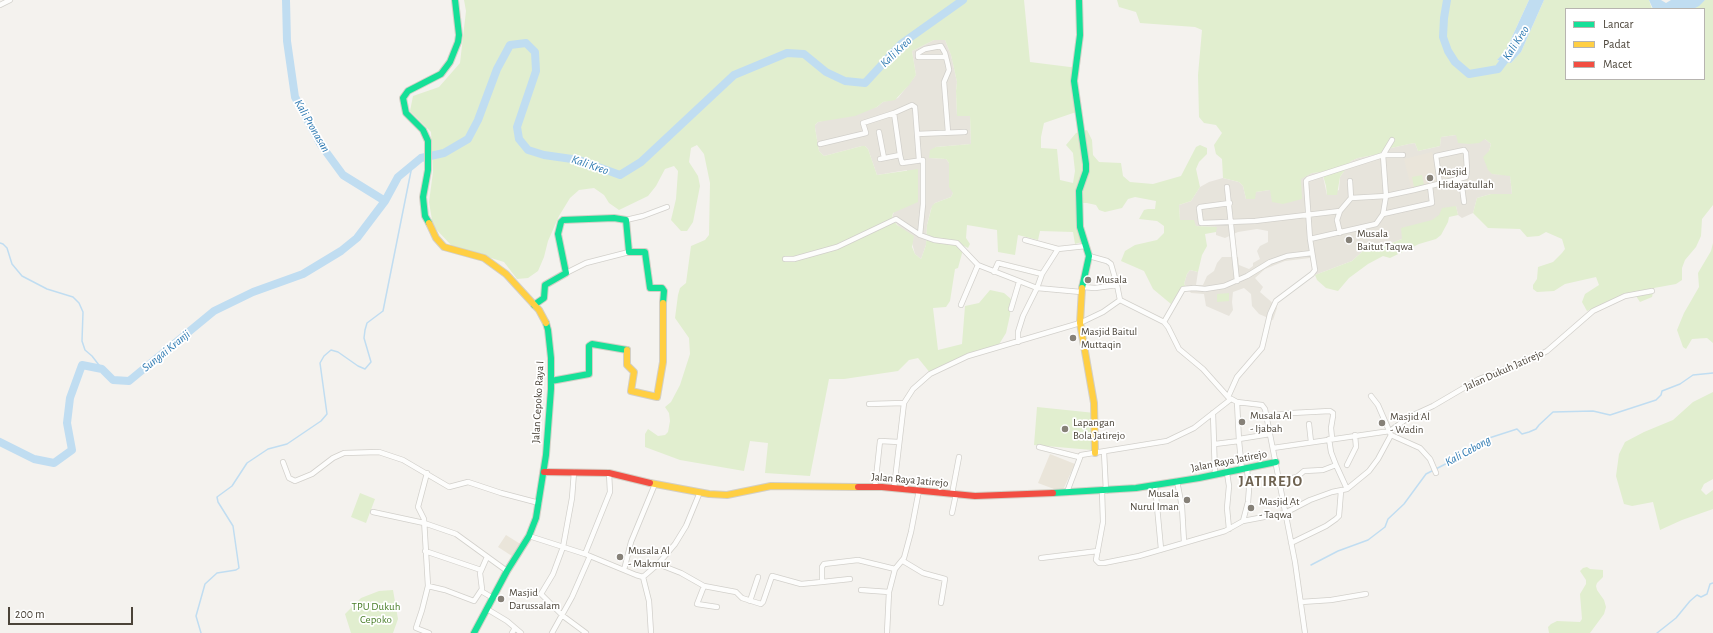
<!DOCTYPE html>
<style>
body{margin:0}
#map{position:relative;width:1713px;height:633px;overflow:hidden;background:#f4f2ee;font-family:"Alegreya Sans",sans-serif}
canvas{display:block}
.legend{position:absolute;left:1565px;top:8px;width:140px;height:72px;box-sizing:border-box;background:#fff;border:1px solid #b7b4b0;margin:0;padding:5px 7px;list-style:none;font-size:12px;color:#4b4439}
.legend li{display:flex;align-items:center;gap:8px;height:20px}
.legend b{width:20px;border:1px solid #b7b4b0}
.scale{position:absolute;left:8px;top:607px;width:125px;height:18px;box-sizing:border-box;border:2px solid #4b4439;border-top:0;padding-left:5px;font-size:12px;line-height:14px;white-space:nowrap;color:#4b4439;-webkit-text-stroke:3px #fff;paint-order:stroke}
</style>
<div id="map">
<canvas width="1713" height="633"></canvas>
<ul class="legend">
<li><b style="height:5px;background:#16e098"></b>Lancar</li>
<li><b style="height:5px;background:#ffcf43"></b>Padat</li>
<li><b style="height:5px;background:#f24e42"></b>Macet</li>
</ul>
<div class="scale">200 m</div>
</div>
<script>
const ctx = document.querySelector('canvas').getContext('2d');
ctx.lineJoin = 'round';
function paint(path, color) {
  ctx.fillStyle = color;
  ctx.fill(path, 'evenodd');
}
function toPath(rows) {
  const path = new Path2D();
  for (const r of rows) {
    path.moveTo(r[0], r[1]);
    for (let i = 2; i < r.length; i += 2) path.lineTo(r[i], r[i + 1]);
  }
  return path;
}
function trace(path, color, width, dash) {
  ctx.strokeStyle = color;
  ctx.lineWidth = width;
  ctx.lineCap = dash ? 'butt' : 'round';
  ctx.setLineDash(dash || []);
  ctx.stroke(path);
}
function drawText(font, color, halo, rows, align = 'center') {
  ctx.font = font + ' "Alegreya Sans",sans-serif';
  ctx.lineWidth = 3.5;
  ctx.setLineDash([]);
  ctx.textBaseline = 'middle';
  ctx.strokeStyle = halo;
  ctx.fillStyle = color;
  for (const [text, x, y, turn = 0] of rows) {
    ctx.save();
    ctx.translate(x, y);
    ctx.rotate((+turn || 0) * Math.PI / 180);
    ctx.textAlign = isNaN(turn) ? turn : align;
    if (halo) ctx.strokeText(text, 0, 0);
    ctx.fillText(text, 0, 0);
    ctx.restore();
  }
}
const residential = toPath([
 [934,40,945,40,951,55,957,82,956,91,957,115,970,116,971,144,936,147,930,158,946,159,949,163,949,175,953,193,951,197,935,203,931,209,927,225,926,245,921,259,915,254,912,243,892,218,907,170,877,175,868,149,865,146,862,146,824,156,819,151,815,128,815,125,818,122,877,107,883,102,898,98,916,75,912,51],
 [1456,135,1485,139,1491,144,1489,151,1492,174,1510,175,1512,194,1491,194,1477,198,1473,213,1462,218,1458,215,1456,206,1402,239,1379,248,1372,248,1363,251,1352,261,1315,275,1310,258,1285,261,1265,269,1255,278,1263,287,1260,292,1275,305,1277,308,1273,320,1259,314,1252,306,1251,294,1244,288,1233,292,1232,302,1233,310,1229,316,1206,306,1204,294,1191,293,1184,284,1187,274,1190,270,1198,272,1196,285,1203,285,1207,276,1214,271,1217,263,1222,257,1238,257,1239,265,1249,269,1253,266,1253,263,1260,259,1257,251,1260,246,1268,242,1268,231,1257,229,1238,232,1225,238,1216,235,1216,227,1196,226,1180,220,1179,205,1191,201,1200,187,1209,182,1223,178,1239,182,1243,186,1246,199,1256,192,1270,190,1312,173,1322,172,1327,195,1339,190,1340,177,1351,161,1358,158,1379,154,1391,148,1409,144,1415,143,1418,151,1440,146,1441,137]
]);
const education = toPath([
 [1432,152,1438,183,1412,191,1404,159],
 [1050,454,1075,464,1062,492,1038,483],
 [506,535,522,545,515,558,498,547]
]);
const green = toPath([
 [464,0,1024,0,1030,62,1078,68,1077,98,1079,111,1044,123,1041,137,1041,148,1057,149,1060,180,1073,183,1075,171,1073,153,1066,145,1076,133,1087,130,1092,140,1093,155,1099,162,1121,163,1123,176,1130,182,1153,184,1181,176,1196,147,1200,145,1207,148,1207,154,1199,162,1196,169,1200,187,1191,201,1179,205,1180,220,1194,220,1196,226,1217,227,1216,232,1205,234,1207,246,1202,255,1198,272,1190,270,1187,274,1184,284,1187,287,1183,287,1177,294,1171,304,1153,289,1144,271,1121,261,1125,251,1135,245,1157,240,1164,233,1164,226,1157,221,1139,219,1144,210,1148,209,1155,209,1156,201,1135,197,1128,199,1122,208,1105,212,1099,210,1096,205,1087,203,1076,203,1082,242,1075,244,1073,232,1040,231,1038,240,1018,235,1015,255,998,252,997,230,967,225,966,238,970,244,968,248,964,246,958,268,955,269,950,301,946,307,933,308,938,350,962,344,965,306,979,303,990,290,1004,293,1011,299,1010,315,1006,333,998,346,965,355,931,374,918,358,909,360,898,371,844,379,829,379,810,476,765,473,768,443,750,441,744,471,680,460,645,447,645,434,648,429,658,436,665,435,668,432,670,421,669,413,665,407,671,402,680,385,690,354,689,338,675,318,678,295,680,288,686,283,691,246,705,240,709,235,710,183,704,154,697,145,691,148,689,162,698,176,700,186,693,222,687,231,681,231,671,220,676,199,678,171,674,166,665,169,656,186,648,196,619,210,609,203,604,195,594,188,579,190,570,198,559,216,548,241,544,257,538,271,528,278,517,279,504,262,452,246,433,226,429,202,433,172,431,132,410,111,413,96,439,87,460,63,466,11],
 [934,40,945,40,951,55,957,82,956,91,957,116,970,116,971,144,936,147,930,150,929,158,946,159,949,163,949,187,953,193,951,197,935,203,932,206,927,225,926,245,921,259,915,254,912,247,914,236,897,225,892,218,893,213,918,202,918,169,877,175,868,149,865,146,862,146,824,156,819,151,815,128,815,125,818,122,855,116,877,107,883,102,895,100,909,85,916,75,912,51],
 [1117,0,1529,0,1506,50,1497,60,1511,63,1521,52,1544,0,1649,0,1652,9,1566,9,1566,79,1704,79,1704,9,1693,9,1705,0,1713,0,1713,205,1702,219,1701,236,1696,247,1685,260,1682,268,1682,280,1676,284,1654,288,1652,297,1640,302,1634,293,1628,293,1587,311,1582,302,1585,294,1599,285,1596,277,1565,284,1554,291,1537,292,1533,289,1533,285,1537,279,1538,267,1553,262,1562,253,1565,249,1562,239,1546,232,1539,236,1527,237,1520,229,1488,228,1473,213,1477,198,1491,194,1512,194,1510,176,1492,174,1488,170,1483,157,1489,151,1491,144,1485,139,1479,143,1469,144,1458,143,1456,135,1441,137,1440,146,1418,151,1415,143,1409,144,1391,148,1379,154,1358,158,1351,161,1340,177,1337,195,1327,195,1326,186,1322,172,1312,173,1301,179,1302,199,1283,204,1272,202,1270,190,1256,192,1255,199,1246,199,1243,186,1239,182,1223,178,1222,159,1216,154,1214,145,1222,133,1216,125,1204,123,1199,117,1198,75,1202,30,1195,27,1140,23,1136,12,1119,7],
 [1422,175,1424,185,1414,187,1412,177],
 [1456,206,1458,215,1449,217,1448,222,1441,235,1436,239,1419,244,1390,258,1383,256,1368,264,1349,278,1338,291,1326,288,1317,280,1315,275,1352,261,1363,251,1372,248,1379,248,1402,239,1401,228,1432,220,1439,215,1442,208],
 [1713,243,1713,343,1707,338,1692,339,1686,349,1683,347,1677,330,1684,313,1699,287,1698,273,1711,251],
 [1229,293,1229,301,1217,302,1217,294],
 [1713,392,1713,479,1704,484,1701,490,1706,495,1713,490,1713,509,1682,520,1660,530,1653,502,1632,506,1624,504,1616,476,1619,454,1625,442,1644,432,1673,420,1693,402],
 [1037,407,1095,413,1092,450,1034,445],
 [360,493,375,499,366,523,351,517],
 [1587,567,1590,569,1603,570,1603,577,1597,583,1596,586,1597,590,1604,600,1606,607,1604,614,1590,633,1549,633,1548,627,1551,624,1557,621,1580,622,1582,619,1580,594,1586,584,1586,580,1580,571,1583,568],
 [393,590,398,619,393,633,351,633,345,614,361,598,379,591]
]);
const water = toPath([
 [1529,0,1544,0,1521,52,1511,63,1497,60,1506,50],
 [1649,0,1661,0,1666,3,1671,0,1705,0,1699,6,1693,9,1653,9]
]);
const stream = toPath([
 [0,243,3,244,7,248,12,264,22,276,47,289,73,297,79,303,83,312,82,341,85,350,92,356,102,369],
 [1311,565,1338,551,1368,540,1385,527,1388,519,1404,504,1426,474,1465,454,1486,439,1517,429,1522,434,1529,432,1536,429,1539,425,1553,412,1593,411,1610,415,1656,400,1661,395,1662,391,1680,384,1693,375,1713,373],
 [201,633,196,616,205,584,217,573,236,570,239,568,233,526,218,502,217,497,232,486,247,463,268,449,287,444,321,421,327,414,320,363,324,356,331,350,338,352,358,366,365,369,371,362,364,338,365,330,367,323,383,311,412,166],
 [1657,633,1676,618,1690,601,1697,595,1701,597,1707,594,1710,584,1713,583]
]);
const river = toPath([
 [286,0,287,41,295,97,321,145,343,175,385,201],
 [1447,0,1444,18,1443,37,1448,51,1455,62,1469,74,1498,69,1510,53],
 [0,442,34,459,54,463,72,450,67,423,70,398,82,365,102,369,113,380,129,381,214,311,253,292,303,274,341,251,357,238,385,201,398,177,421,158,444,153,468,139,478,120,497,69,510,45,526,43,535,52,536,71,517,127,519,139,528,150,544,155,579,160,620,175,641,162,734,75,787,53,804,54,826,72,845,81,865,83,901,44,963,0]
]);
const street = toPath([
 [0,5,10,0],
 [946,57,918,57,918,53,925,49,941,46,945,53,948,65,949,70,944,82,948,132],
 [894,113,900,155],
 [879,132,884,158],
 [917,134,965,132],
 [820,144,866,133,863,123,894,113,912,105,915,107,919,160],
 [880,159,900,155,902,163,923,160,923,204,920,235],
 [1458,179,1462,187,1464,202],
 [1227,187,1237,281],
 [1351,198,1386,196,1383,155,1403,155],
 [1230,203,1200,207,1199,208,1201,223,1255,221,1340,211,1351,198,1350,181],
 [1383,214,1432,203,1430,186],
 [626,220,643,216,667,207],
 [1340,233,1337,220,1340,211],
 [1310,239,1376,224,1383,214,1386,196,1414,190,1466,177,1467,170,1466,153,1464,150,1436,156,1440,184],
 [1025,240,1058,249,1086,246],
 [1089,256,1107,261,1111,264,1117,285,1120,300],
 [785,259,794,259,837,247,896,219,920,235,934,240,957,243,978,265],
 [994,272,998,263,1042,274],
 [566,273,586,263,629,252],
 [1082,287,1095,288,1117,285],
 [1120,300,1164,322,1168,327,1179,349,1203,369,1228,397,1237,402,1262,405,1265,409,1295,562,1305,633],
 [961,305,978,265,1037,288,1081,292],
 [1011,309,1019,282],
 [1164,322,1183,289,1194,288,1205,289,1224,286,1247,276,1270,262,1287,256,1312,253],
 [1018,342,1018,332,1023,316,1037,288,1042,274,1058,249],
 [1371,396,1378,405,1391,435,1420,448,1430,459,1436,473],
 [1228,397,1237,377,1262,348,1270,314,1276,301,1312,274,1315,270,1310,239,1306,181,1308,179,1383,155,1392,140],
 [1237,402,1239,441,1242,470],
 [869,404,904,403],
 [1213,413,1215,475],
 [1267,416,1292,413,1330,411,1333,413,1333,416,1331,428,1332,438],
 [1309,424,1311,442],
 [1239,439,1270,434],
 [1329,439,1331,452,1336,465],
 [1215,444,1239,441],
 [1039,447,1079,457],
 [1273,448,1390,431,1409,417,1433,406,1479,379,1532,359,1547,351,1593,311,1625,296,1652,291],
 [1104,452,1106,491],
 [283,462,289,478,295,481,312,474,333,458,344,453,379,452,403,460,449,487,468,482,501,493,539,503],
 [1347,465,1356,447,1355,435],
 [574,472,572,498,563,547,553,574,541,594,563,616,586,633],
 [427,473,418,507,424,519,428,586,422,610,416,628,429,633],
 [1227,473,1229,486,1227,508,1229,529],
 [1177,481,1182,507,1184,542],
 [1279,481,1297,477,1304,471,1323,470,1336,465,1347,489],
 [1155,485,1161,549],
 [875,487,880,441,899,442],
 [894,488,904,403,913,389,930,374,968,356,1080,323,1103,312,1120,300],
 [1102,491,1103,522,1096,560,1099,563,1104,563,1139,556,1225,531,1243,521,1285,513,1310,500,1332,492,1347,489,1369,471,1378,459,1391,435],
 [1067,492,1081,455,1167,441,1194,428,1231,399],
 [952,494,959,457],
 [373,512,424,523,456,534,507,571],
 [952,513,956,494],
 [1243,521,1248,502,1249,489,1247,469],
 [529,536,585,554,636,575,643,577,658,564,675,544,686,526,700,492],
 [1291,543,1326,526,1336,519,1339,516,1341,491],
 [425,551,481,570],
 [585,554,610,492,609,473],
 [1041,558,1098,551],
 [903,561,923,573,945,579,941,603],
 [658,564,681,573,704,586,697,604,717,607],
 [624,570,631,542,655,484],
 [643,577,649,601,651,633],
 [850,579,822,582,822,567,824,564,858,560,895,569],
 [428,586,445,590,474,601,482,589,480,573,487,557],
 [704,586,736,592,742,598,761,604,763,602,772,576,801,584,822,582],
 [861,590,889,592],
 [481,591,493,598],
 [750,601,758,577],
 [1301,602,1331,600,1366,594],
 [487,609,507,621,521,633],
 [512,633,515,628],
 [552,633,572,597,590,556],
 [887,633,889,592,895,569,904,558,911,532,919,490]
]);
const fast = toPath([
 [1079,0,1080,35,1074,81,1086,164,1086,171,1079,191,1080,227,1089,256,1082,288],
 [429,223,425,216,423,197,428,170,428,141,423,130,406,113,403,98,408,91,441,74,450,62,458,42,459,35,455,0],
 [534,305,544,298,545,285,566,273,558,234,561,222,563,220,614,218,626,220,629,252,645,252,650,288,662,288,664,291,663,303],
 [551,381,589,374,589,346,592,344,627,350],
 [1053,493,1136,488,1199,478,1276,462],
 [474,633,507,571,529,536,536,518,546,455,551,389,551,358,548,330,546,323]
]);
const slow = toPath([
 [429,223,436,238,444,247,484,258,506,274,539,310,546,323],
 [1082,288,1080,323,1094,403,1095,453],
 [627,350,627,365,634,372,631,391,657,397,663,362,663,303],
 [650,483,709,494,727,495,771,486,858,487]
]);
const jam = toPath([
 [544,472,609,473,650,483],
 [858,487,882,487,975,496,1053,493]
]);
const markers = [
 [1430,178,4,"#868178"],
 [1349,240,4,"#868178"],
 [1088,280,4,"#868178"],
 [1073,338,4,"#868178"],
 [1242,422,4,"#868178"],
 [1382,423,4,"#868178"],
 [1065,429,4,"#868178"],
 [1187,500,4,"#868178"],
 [1251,508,4,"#868178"],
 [620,557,4,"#868178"],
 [501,599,4,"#868178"]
];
const poiNames = [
 ["Masjid",1438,172],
 ["Hidayatullah",1438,185],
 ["Musala",1357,234],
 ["Baitut Taqwa",1357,247],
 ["Musala",1096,280],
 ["Masjid Baitul",1081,332],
 ["Muttaqin",1081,345],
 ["Musala Al",1250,416],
 ["- Ijabah",1250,429],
 ["Masjid Al",1390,417],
 ["- Wadin",1390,430],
 ["Lapangan",1073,423],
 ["Bola Jatirejo",1073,436],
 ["Musala",1179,494,"right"],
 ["Nurul Iman",1179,507,"right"],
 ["Masjid At",1259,502],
 ["- Taqwa",1259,515],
 ["Musala Al",628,551],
 ["- Makmur",628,564],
 ["Masjid",509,593],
 ["Darussalam",509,606]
];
const streetNames = [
 ["Jalan Dukuh Jatirejo",1504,370,-24],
 ["Jalan Cepoko Raya I",538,402,-87],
 ["Jalan Raya Jatirejo",1229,461,-11],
 ["Jalan Raya Jatirejo",910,480,5]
];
const parkNames = [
 ["TPU Dukuh",376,607],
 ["Cepoko",376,620]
];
const waterNames = [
 ["Kali Kreo",1516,43,-57],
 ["Kali Kreo",896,52,-44],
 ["Kali Pronasan",312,126,60],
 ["Kali Kreo",590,165,19],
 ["Sungai Kranji",166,351,-39],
 ["Kali Cebong",1468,451,-29]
];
const districtNames = [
 ["JATIREJO",1271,481]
];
paint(residential, '#e7e4dc');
paint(education, '#eae5da');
paint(green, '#e1eecf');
paint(water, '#c0ddf1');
trace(stream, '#c0ddf1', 1.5);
trace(river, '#c0ddf1', 8);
trace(street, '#d2d0cb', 6);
trace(fast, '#d3cfc5', 8);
trace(slow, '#d3cfc5', 8);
trace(jam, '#d3cfc5', 8);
trace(street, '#fdfdfc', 4.5);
trace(fast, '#16e098', 6);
trace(slow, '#ffcf43', 6);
trace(jam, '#f24e42', 6);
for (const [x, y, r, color] of markers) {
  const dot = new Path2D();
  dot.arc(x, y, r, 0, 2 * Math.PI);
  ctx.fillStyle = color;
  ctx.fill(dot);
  trace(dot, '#fff', 1.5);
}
drawText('11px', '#4b4439', '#fff', poiNames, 'left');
drawText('11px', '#4b4439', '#fff', streetNames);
drawText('11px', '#4a7f2a', '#fff', parkNames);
drawText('italic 12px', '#2e7ab2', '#fff', waterNames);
ctx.letterSpacing = '1px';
drawText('bold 15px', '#6e6250', '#fff', districtNames);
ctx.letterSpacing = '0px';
</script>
